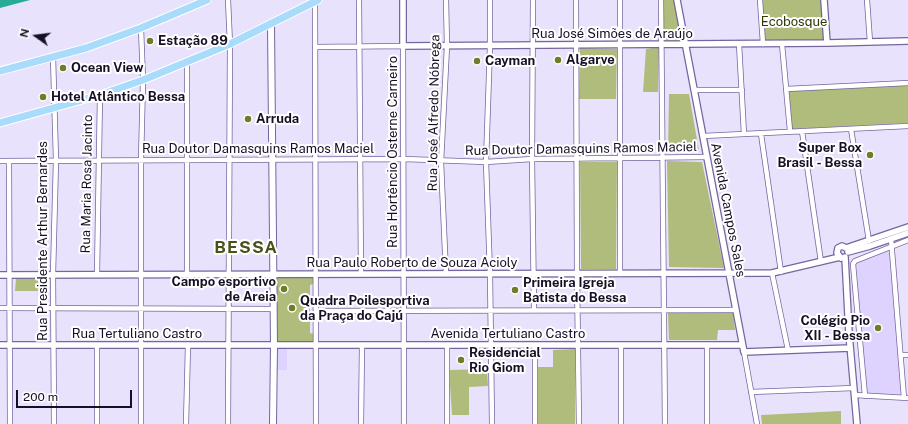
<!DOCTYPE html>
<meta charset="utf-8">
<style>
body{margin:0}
#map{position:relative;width:908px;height:424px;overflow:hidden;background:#e9e2fc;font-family:"Public Sans",sans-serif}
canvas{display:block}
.north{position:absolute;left:16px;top:16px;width:40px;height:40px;-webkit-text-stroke:3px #fff;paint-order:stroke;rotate:284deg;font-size:11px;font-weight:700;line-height:16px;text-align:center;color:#170f25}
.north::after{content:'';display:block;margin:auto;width:14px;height:18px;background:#170f25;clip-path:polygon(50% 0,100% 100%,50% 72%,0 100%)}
.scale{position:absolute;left:16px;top:390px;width:116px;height:18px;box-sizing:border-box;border:2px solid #170f25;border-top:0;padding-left:5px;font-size:12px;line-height:14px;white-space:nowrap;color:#170f25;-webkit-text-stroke:3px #fff;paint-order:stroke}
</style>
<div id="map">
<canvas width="908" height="424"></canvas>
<div class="north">N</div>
<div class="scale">200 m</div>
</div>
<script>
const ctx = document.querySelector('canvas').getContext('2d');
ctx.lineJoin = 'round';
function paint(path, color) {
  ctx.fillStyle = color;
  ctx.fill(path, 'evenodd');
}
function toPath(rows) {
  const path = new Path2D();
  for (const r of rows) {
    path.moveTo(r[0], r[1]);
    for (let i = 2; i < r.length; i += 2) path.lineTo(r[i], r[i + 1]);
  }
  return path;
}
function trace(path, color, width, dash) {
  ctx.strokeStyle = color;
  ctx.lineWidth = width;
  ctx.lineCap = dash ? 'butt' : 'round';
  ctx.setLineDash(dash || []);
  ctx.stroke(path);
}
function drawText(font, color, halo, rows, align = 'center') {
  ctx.font = font + ' "Public Sans",sans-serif';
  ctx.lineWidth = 4;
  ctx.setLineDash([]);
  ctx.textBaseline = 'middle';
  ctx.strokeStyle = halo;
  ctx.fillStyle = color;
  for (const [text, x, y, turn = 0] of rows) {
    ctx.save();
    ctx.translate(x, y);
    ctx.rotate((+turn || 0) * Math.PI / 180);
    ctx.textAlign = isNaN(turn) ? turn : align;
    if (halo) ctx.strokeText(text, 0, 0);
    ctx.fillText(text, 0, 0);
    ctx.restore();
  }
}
const built = toPath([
 [889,250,902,394,866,394,854,263],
 [277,349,287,349,287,370,277,370]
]);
const green = toPath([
 [663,0,675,0,682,41,664,42],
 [760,0,824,0,827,43,763,44],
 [659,47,658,92,643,92,646,49],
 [580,48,617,49,616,99,579,99],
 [908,84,908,123,792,129,789,91],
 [669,94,689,94,699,151,668,153],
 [667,161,702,162,724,268,669,267],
 [580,162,617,162,616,269,581,269],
 [275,276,314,276,314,284,310,285,310,333,314,334,314,342,276,343],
 [16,278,42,278,41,291,15,291],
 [668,313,733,313,735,330,718,330,717,340,669,340],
 [575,349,575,424,538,424,538,367,553,367,553,350],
 [487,369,488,386,469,387,469,415,452,415,449,370],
 [841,411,841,424,762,424,761,415]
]);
const water = toPath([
 [0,0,30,0,0,8]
]);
const minor = toPath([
 [228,0,230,44,228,424],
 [315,0,316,424],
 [359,0,361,274],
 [446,0,447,46,441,162,446,274],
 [490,0,490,46,486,162,490,274,492,424],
 [533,0,532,159,534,310],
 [576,0,577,274,579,424],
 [661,0,665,424],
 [760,0,763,44],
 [867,0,870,42],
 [141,28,143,80,141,161,141,424],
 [739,44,744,134],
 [782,44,790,131],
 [315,47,403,46,404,424],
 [53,57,56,160,53,274,54,424],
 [187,63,187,273],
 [786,89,908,83],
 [694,90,742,90],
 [851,129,869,241],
 [802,131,821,262],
 [761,134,781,272],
 [703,136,908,126],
 [0,161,404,159,486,162,532,159,707,157],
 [9,161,10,424],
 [891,239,904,398],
 [772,273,788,350],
 [97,274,100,95],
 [620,274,620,0],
 [0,308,273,309],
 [317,311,736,310],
 [535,345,535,424],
 [621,345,621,424],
 [97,346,97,424],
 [707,346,707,424],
 [744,352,757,424],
 [901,355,908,355],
 [751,392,854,388],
 [855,395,908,398],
 [865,396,853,264,855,261,908,240],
 [186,424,188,345],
 [361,424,362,346],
 [447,424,447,345]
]);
const tertiary = toPath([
 [403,0,403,46,827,43,908,41],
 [677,0,744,352,850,348],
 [824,0,827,43],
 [846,248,908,227],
 [848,252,870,246,908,233],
 [845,257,849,334,857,424],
 [841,258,837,253,838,248,842,246,846,248],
 [0,275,772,273,840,257],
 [0,345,742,345]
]);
const secondary = toPath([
 [271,24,274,346,273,424]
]);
const primary = toPath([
 [0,71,86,48,141,28,207,0],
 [0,123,100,95,143,80,230,44,318,0]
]);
const markers = [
 [150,41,4,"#6f7c29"],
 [558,60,4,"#6f7c29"],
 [477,61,4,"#6f7c29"],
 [63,68,4,"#6f7c29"],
 [43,97,4,"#6f7c29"],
 [248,119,4,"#6f7c29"],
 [870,155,4,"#6f7c29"],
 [284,289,4,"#6f7c29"],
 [515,290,4,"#6f7c29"],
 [292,308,4,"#6f7c29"],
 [878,328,4,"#6f7c29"],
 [461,360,4,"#6f7c29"]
];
const parkNames = [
 ["Ecobosque",794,22]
];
const streetNames = [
 ["Rua José Simões de Araújo",612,34],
 ["Rua José Alfredo Nóbrega",434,113,-89],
 ["Rua Doutor Damasquins Ramos Maciel",258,149],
 ["Rua Doutor Damasquins Ramos Maciel",581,149,-1],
 ["Rua Hortêncio Osterne Carneiro",393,152,-90],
 ["Rua Maria Rosa Jacinto",87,184,-89],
 ["Avenida Campos Sales",728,210,79],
 ["Rua Presidente Arthur Bernardes",43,241,-90],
 ["Rua Paulo Roberto de Souza Acioly",412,263],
 ["Rua Tertuliano Castro",137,334],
 ["Avenida Tertuliano Castro",508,334]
];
const poiNames = [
 ["Estação 89",158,41],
 ["Algarve",566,60],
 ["Cayman",485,61],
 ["Ocean View",71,68],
 ["Hotel Atlântico Bessa",51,97],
 ["Arruda",256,119],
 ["Super Box",862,148,"right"],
 ["Brasil - Bessa",862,163,"right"],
 ["Campo esportivo",276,282,"right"],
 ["de Areia",276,297,"right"],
 ["Primeira Igreja",523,283],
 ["Batista do Bessa",523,298],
 ["Quadra Poilesportiva",300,301],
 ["da Praça do Cajú",300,316],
 ["Colégio Pio",870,321,"right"],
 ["XII - Bessa",870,336,"right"],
 ["Residencial",469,353],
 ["Rio Giom",469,368]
];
const districtNames = [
 ["BESSA",246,248]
];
paint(built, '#ded3fe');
paint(green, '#b0bc7b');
paint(water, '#26ab94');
trace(minor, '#76659e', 6);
trace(tertiary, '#76659e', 8);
trace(secondary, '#76659e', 8);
trace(primary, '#fff', 9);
trace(minor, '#fff', 4.5);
trace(tertiary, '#fff', 5.5);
trace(secondary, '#fff', 6);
trace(primary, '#a9dbfa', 7);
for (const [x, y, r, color] of markers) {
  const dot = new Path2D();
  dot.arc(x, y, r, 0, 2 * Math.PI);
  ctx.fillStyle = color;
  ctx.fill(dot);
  trace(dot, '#fff', 1.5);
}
drawText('13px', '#323907', '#fff', parkNames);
drawText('13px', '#170f25', '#fff', streetNames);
drawText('bold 13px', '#170f25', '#fff', poiNames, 'left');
ctx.letterSpacing = '1px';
drawText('bold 17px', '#495219', '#fff', districtNames);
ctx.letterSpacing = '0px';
</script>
